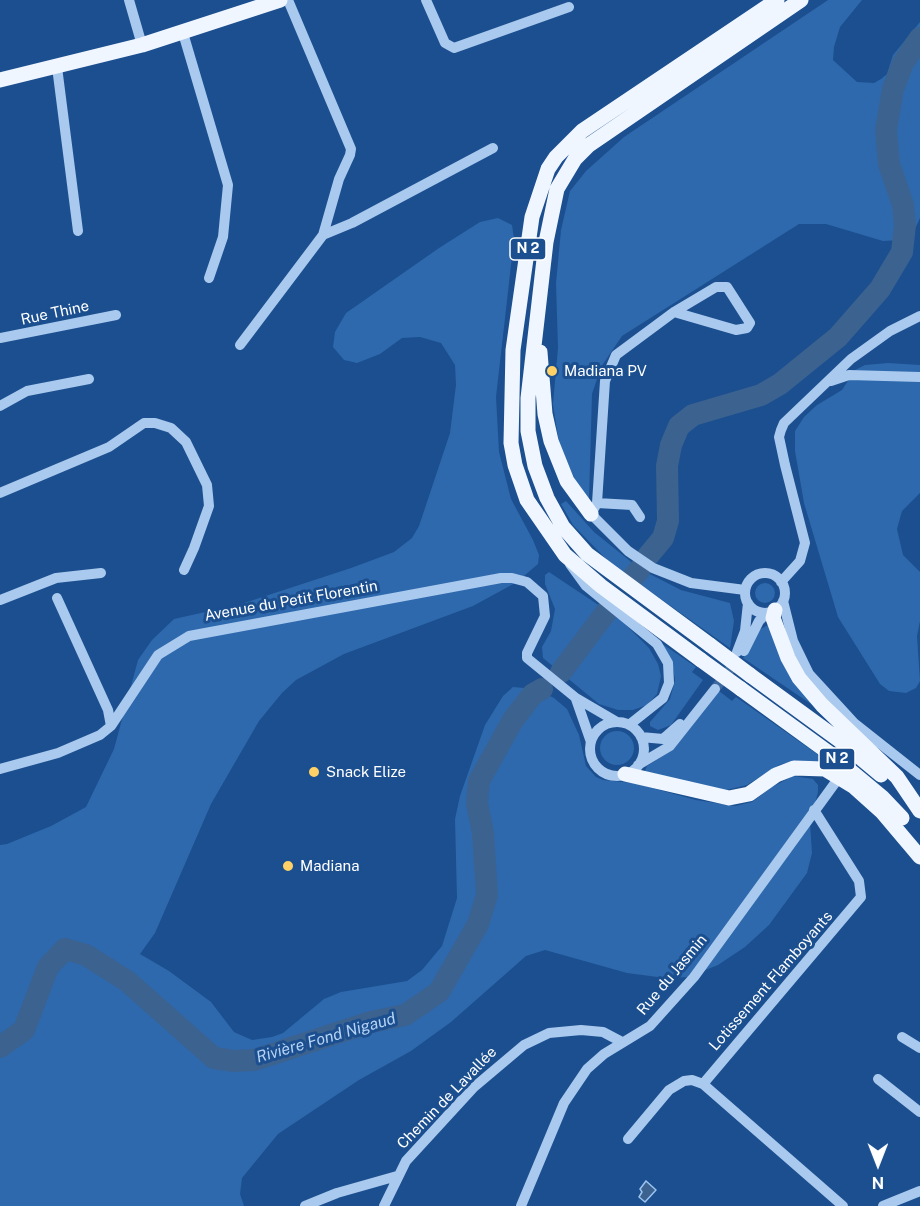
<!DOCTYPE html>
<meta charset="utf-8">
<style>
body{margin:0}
#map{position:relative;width:920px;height:1206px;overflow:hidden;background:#1b4f8f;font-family:"Public Sans",sans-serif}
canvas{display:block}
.north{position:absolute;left:848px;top:1134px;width:60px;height:60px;-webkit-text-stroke:4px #1b4f8f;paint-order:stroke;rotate:180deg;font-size:16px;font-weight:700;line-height:24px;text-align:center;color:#fff}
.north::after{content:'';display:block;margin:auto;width:21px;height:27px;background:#fff;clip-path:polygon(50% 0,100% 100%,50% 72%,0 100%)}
</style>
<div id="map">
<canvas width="920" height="1206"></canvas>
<div class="north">N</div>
</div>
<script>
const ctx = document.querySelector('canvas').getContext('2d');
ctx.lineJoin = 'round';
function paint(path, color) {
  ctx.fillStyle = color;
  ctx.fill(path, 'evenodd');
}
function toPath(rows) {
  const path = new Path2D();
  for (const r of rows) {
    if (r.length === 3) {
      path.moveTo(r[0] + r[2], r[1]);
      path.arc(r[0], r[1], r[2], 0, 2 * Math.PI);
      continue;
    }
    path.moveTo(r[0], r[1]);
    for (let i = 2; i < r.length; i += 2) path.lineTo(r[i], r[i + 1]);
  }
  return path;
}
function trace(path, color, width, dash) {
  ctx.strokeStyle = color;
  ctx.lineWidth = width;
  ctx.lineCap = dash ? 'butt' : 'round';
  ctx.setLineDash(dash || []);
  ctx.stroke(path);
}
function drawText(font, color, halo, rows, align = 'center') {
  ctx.font = font + ' "Public Sans",sans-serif';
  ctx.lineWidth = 6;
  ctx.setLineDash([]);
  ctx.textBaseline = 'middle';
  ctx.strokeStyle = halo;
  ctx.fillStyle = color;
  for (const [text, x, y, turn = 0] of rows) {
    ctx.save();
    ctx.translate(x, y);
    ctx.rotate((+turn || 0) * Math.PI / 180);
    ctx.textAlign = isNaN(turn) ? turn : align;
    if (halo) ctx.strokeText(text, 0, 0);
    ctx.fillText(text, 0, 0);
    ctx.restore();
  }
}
const green = toPath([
 [828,0,862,0,840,27,834,47,833,60,857,82,874,83,881,79,887,74,893,55,920,22,920,218,915,229,900,240,883,241,826,224,799,224,622,336,601,367,592,394,589,500,576,482,559,444,553,404,558,348,556,283,561,230,570,191,586,171,624,137],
 [498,218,512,225,514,239,496,397,499,452,511,499,533,540,539,555,538,564,517,582,473,606,344,654,296,680,282,693,259,721,211,804,155,933,140,954,169,971,211,1002,234,1032,252,1040,272,1037,283,1033,324,999,341,992,407,981,422,970,442,946,457,898,455,819,460,796,485,725,503,696,513,687,535,689,554,698,567,709,579,735,586,766,596,777,603,780,634,783,696,800,735,806,752,802,772,787,793,776,813,779,818,785,818,792,810,823,812,853,807,873,769,925,745,947,718,965,688,977,665,978,627,973,545,950,526,956,451,1022,411,1051,359,1080,278,1134,242,1178,240,1194,244,1206,0,1206,0,845,7,844,51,826,86,807,114,749,138,660,152,640,174,619,241,604,351,568,394,552,412,538,419,526,450,433,456,385,455,365,441,343,420,337,402,338,380,354,357,363,344,360,333,347,335,332,346,313,439,248,480,222],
 [888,363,920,365,920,493,902,511,897,529,903,555,920,572,920,621,917,636,920,681,916,688,906,693,889,691,880,684,838,617,804,503,795,451,795,431,804,417,817,405,842,390,855,370,865,365],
 [566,501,594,532,640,569,681,590,730,603,734,621,730,648,610,563,573,525,561,504],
 [549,572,621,620,649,648,658,664,661,676,657,694,647,705,633,710,618,710,599,704,543,658,542,647,551,631,555,609,545,584,545,575],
 [765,593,10],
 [768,625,817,708,743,658,759,630],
 [661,643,696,667,692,672,703,680,671,725,658,730,650,726,650,722,670,699,675,680,672,662],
 [719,691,732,701,736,697,827,761,794,761,779,765,747,785,726,790,644,773,647,766,674,749],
 [617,748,17]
]);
const water = toPath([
 [646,1181,656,1190,645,1202,639,1197,642,1192,640,1189,646,1181]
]);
const river = toPath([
 [648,556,663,538,668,521,667,466,671,445,679,426,693,415,761,395,780,384,838,337,880,289,902,252,905,225,903,205,889,164,886,130,893,89,903,63,920,38],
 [634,576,640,569],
 [561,672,607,611],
 [0,1047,24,1030,48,967,65,949,86,955,127,981,214,1058,234,1061,254,1060,371,1022,405,1015,439,992,478,924,487,895,483,833,477,803,479,781,513,720,533,694,542,689]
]);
const minorTunnel = toPath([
 [715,689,741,655]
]);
const minor = toPath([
 [129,0,142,45],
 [426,0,445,43,454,48,569,7],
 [183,33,228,185,223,237,209,278],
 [57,67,78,231],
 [323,235,352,223,493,148],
 [674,312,736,330,747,328,750,323,727,287,716,287,674,312,616,355,605,381,597,503,591,514,628,551,653,568,691,583,745,590],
 [0,338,116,315],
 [240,345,323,235,339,179,350,155,351,149,288,0],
 [831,381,849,375,920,377],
 [0,406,27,391,89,379],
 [0,493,109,447,144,423,155,423,171,428,186,442,207,485,209,506,194,548,184,570],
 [597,503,632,505,640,517],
 [570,564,586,586,657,644,668,663,669,683,663,698,629,725],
 [765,593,20],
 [781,582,800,561,805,543,785,465,779,437,781,430,784,423,851,359,890,331,920,316],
 [57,598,108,710,111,726],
 [0,600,56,578,101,573],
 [783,601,793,641,809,674,854,723,920,775],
 [744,651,759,621,767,613],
 [737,652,745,631,748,603],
 [576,699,591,742],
 [617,749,27],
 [641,737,663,739,680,724],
 [638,765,670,746,715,689],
 [0,769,58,753,100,735,111,726,158,655,189,636,501,578,512,578,527,582,543,596,545,616,527,653,527,658,576,698,617,722],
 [902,1037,920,1048],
 [878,1079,920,1112],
 [703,1084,861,897,859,881,814,810],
 [628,1139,669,1090,684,1081,692,1080,703,1084,843,1206],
 [305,1206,337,1193,397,1176],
 [384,1206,406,1161,473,1088,524,1045,549,1033,581,1030,603,1032,622,1042],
 [521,1206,564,1103,587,1069,604,1054,650,1026,694,977,835,783],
 [883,1206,920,1191]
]);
const major = toPath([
 [0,80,142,45,280,0],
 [540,352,545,414,551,441,567,481,591,514],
 [775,610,773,618,788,658,799,678,822,705,897,777,920,811],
 [710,645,587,554,563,527,547,498,535,466,528,431,528,398,546,242,557,189,575,159,589,145,801,0],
 [701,660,601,586,565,555,527,500,515,465,511,443,513,350,532,217,548,169,556,157,582,131,777,0],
 [750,675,839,740,881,775],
 [741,689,829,753,882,797,902,818],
 [625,774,729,798,749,794,776,775,794,768,825,769,853,786,882,812,920,857]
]);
const majorBridge = toPath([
 [710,645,750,675],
 [701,660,741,689]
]);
const markers = [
 [552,371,6,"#ffd166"],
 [314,772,6,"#ffd166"],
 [288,866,6,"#ffd166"]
];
const shields = [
 [528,249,36],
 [837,759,36]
];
const shieldNames = [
 ["N 2",528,249],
 ["N 2",837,759]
];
const streetNames = [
 ["Rue Thine",55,313,-12],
 ["Avenue du Petit Florentin",291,601,-10],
 ["Rue du Jasmin",672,975,-50],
 ["Lotissement Flamboyants",771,981,-49],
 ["Chemin de Lavallée",447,1098,-46]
];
const poiNames = [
 ["Madiana PV",564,371],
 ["Snack Elize",326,772],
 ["Madiana",300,866]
];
const waterNames = [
 ["Rivière Fond Nigaud",326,1038,-16]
];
paint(green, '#2e69ad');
paint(water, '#3c6290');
trace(water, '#9cc4f0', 1.5);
trace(river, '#3c6290', 22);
trace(minorTunnel, '#3d69a0', 10, [10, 5]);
trace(minor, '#a9c9ee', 10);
trace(major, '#f0f6ff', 15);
trace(majorBridge, '#f0f6ff', 15);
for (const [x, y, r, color] of markers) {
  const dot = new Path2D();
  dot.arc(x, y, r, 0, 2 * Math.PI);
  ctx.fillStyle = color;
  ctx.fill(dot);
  trace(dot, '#1b4f8f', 2);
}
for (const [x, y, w] of shields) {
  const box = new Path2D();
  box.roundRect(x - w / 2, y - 11, w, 22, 4.5);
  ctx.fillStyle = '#1b4f8f';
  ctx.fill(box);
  trace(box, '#fff', 1.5);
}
drawText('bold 14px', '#fff', null, shieldNames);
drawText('15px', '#fff', '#1b4f8f', streetNames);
drawText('15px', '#fff', '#1b4f8f', poiNames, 'left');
drawText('italic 16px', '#b5d3f5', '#1b4f8f', waterNames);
</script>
